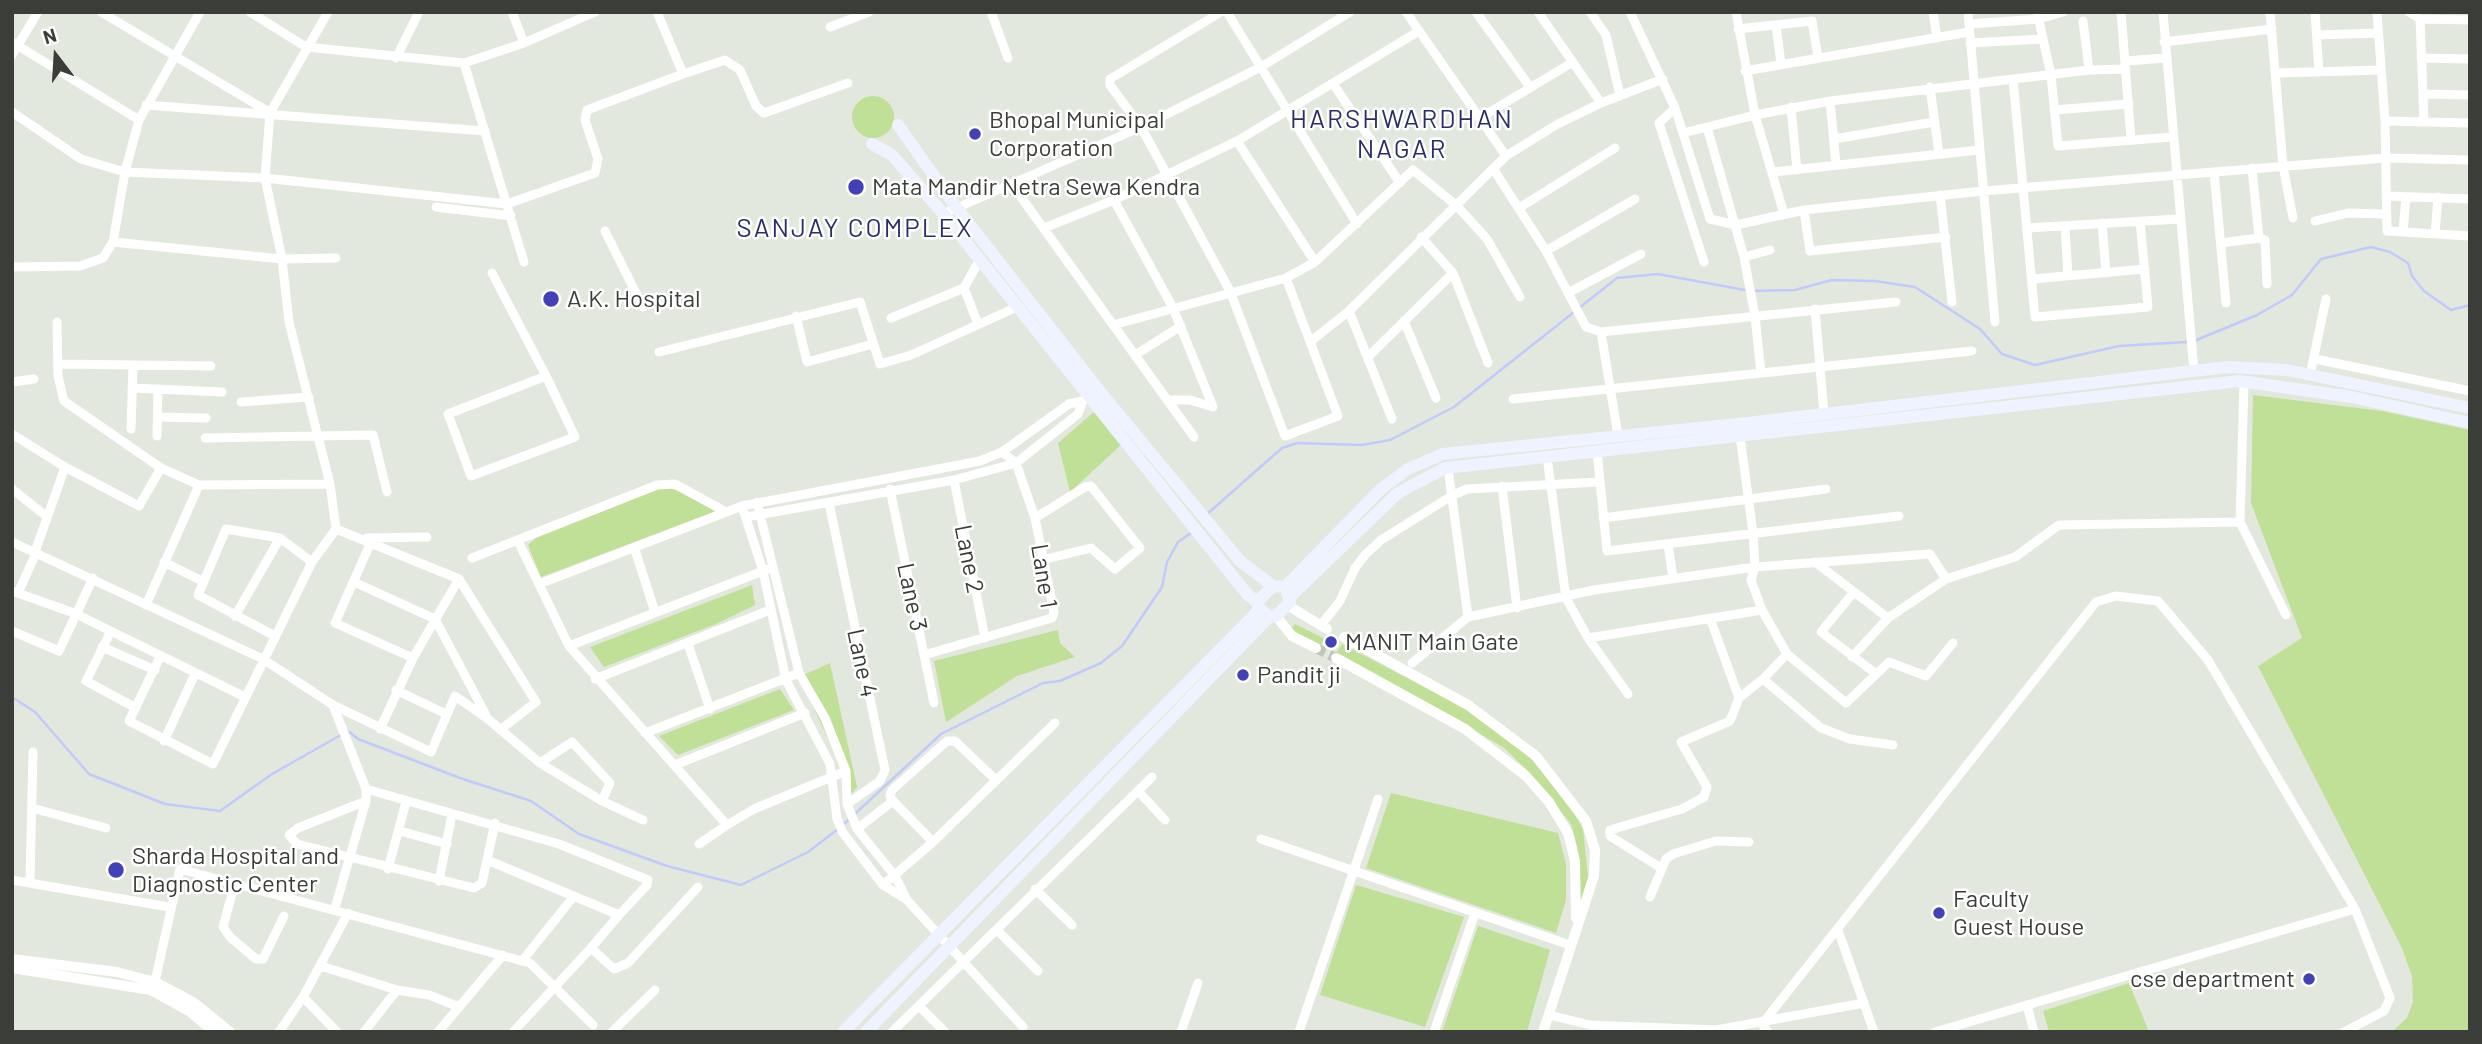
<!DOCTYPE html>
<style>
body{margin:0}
#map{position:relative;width:2482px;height:1044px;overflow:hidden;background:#e2e8dd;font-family:Barlow,sans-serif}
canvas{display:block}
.frame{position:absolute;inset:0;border:14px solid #3b3d39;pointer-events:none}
.north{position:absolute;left:21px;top:21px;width:70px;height:70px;-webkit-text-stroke:5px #fff;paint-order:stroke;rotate:343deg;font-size:19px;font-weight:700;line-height:28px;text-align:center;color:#3b3d39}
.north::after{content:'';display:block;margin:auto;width:24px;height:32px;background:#3b3d39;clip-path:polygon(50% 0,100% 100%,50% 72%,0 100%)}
</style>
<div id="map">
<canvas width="2482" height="1044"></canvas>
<div class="frame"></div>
<div class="north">N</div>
</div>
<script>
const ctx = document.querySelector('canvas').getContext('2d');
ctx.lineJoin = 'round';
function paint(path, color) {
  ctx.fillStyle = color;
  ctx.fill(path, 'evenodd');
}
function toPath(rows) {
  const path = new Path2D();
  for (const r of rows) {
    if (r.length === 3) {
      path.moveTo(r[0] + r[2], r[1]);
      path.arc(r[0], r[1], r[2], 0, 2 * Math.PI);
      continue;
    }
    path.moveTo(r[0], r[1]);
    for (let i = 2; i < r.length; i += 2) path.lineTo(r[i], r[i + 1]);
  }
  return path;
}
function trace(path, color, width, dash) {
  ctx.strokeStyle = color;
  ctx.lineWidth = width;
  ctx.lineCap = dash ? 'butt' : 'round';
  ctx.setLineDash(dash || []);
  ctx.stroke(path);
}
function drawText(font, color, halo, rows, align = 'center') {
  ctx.font = font + ' Barlow,sans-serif';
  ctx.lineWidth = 5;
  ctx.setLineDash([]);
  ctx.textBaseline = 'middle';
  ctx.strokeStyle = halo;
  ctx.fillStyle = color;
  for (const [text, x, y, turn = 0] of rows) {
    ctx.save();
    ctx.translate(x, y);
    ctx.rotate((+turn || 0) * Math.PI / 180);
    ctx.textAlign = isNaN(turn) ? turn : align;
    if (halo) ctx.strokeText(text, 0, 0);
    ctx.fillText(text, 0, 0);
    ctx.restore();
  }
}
const green = toPath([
 [873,117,21],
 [2253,395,2382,411,2470,430,2470,1032,2392,1032,2407,1018,2413,1002,2412,976,2402,948,2258,666,2302,638,2251,503],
 [1094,412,1122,444,1070,492,1058,443],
 [666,486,719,510,541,577,528,545,536,538],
 [752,585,755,605,716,624,604,667,590,647],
 [1295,624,1325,639,1321,645,1300,636,1292,628],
 [1058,630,1060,643,1075,657,1017,676,946,722,934,661],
 [1342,644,1474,713,1508,737,1532,760,1570,806,1583,829,1588,877,1580,904,1577,846,1571,824,1526,769,1503,747,1336,653],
 [830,663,857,787,849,797,844,772,799,677],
 [780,689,794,710,678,755,659,736],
 [1391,793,1558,833,1566,864,1566,900,1556,933,1366,868],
 [1356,885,1464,917,1425,1027,1320,995],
 [1478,926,1550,950,1527,1032,1442,1032],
 [2129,983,2149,1032,2049,1032,2043,1011]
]);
const stream = toPath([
 [2194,341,2257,315,2292,295,2321,259,2371,247,2390,252,2408,263,2412,276,2424,291,2451,310,2470,305],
 [1206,515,1282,448,1297,443,1362,445,1390,440,1454,407,1617,278,1658,274,1750,291,1795,290,1832,280,1875,281,1915,287,1980,329,2002,354,2035,365,2119,346,2187,342],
 [12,697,35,712,89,774,165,804,220,811,272,774,348,731,358,739,460,778,531,801,579,834,667,866,741,885,808,852,838,829],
 [843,825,941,734,1043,683,1060,681,1101,663,1122,646,1162,587,1167,562,1178,542,1191,533]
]);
const tertiaryTunnel = toPath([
 [1316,648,1336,658]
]);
const minor = toPath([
 [101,12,269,112],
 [250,12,306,47,464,63,524,43,595,12],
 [512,12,524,43],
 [657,12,683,74],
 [991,12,1008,58],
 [1221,12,1110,79,1110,85,1141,127,1230,291,1285,436,1338,416,1286,278],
 [1227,12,1357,224],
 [1406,12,1506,156],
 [1476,12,1530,87],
 [1538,12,1601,103],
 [1590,12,1606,35,1620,96],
 [1630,12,1675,108,1710,219,1736,225,1804,210,1983,191,2385,158,2470,160],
 [1736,12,1755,115,1784,214],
 [1933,12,1937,38],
 [1968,12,1995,322],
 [2037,12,2051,75,2058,146,2172,137],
 [2121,12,2131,140],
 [2163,12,2194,371],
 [2270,12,2283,166,2293,218],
 [2315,12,2319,72],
 [2377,12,2385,121,2387,231,2470,236],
 [2409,12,2420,19,2470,20],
 [2420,19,2424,122],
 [2083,21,2089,70],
 [1969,24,2039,19,2063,12],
 [1776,25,1781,64],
 [830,27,869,12],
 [1738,29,1812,21,1818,58],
 [2317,35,2378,33],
 [12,42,139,120],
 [2164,42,2272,29],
 [1970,43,2043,39],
 [12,55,38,12],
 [396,58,419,12],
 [2421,58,2470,59],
 [2126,61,2165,58],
 [464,63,524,262],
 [1745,71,1969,32],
 [2276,73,2381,70],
 [2013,79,2035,317,2148,307,2140,221],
 [1334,85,1400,183],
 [1930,87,1939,154],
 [2423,94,2470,95],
 [1830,101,1836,165],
 [146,105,485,131],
 [1791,107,1797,170],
 [1675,108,1659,123,1704,262],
 [2054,110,2129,104],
 [12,112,81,159,125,172,265,178,507,204,595,173,598,159,585,120,587,110,683,74,725,60,740,70,756,106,764,113,848,83],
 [1480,118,1573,62],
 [2385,121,2470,123],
 [1707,127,1744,257,1755,316,1761,373],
 [1683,133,1755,115,1830,101,2089,70,2126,69],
 [1834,139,1934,122],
 [1237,141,1315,262],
 [2252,168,2259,238],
 [1494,170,1546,251,1586,327,1601,332,1896,302],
 [1773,172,1979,150],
 [2214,172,2226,303],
 [1013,186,1194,437],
 [1940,195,1952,302],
 [2386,196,2470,199],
 [1114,200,1173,308,1213,407,1190,400,1167,400],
 [436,207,511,216],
 [1519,208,1615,148],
 [1804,210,1810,251,1946,237],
 [943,214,1141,127,1261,67,1350,12],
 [2315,221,2348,213,2387,214],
 [2102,223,2106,273],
 [2065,226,2068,276],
 [1044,228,1114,200,1237,141,1419,31],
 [2027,228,2179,219],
 [605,231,643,307],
 [2403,232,2406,197],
 [2435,234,2438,197],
 [1421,237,1453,273,1488,363],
 [113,242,282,259,336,258],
 [2221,243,2259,238,2265,240,2267,284],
 [1546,251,1635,199],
 [1744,257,1770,250],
 [12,267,80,266,103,258,113,242,125,172,139,120,200,12],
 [492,273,546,376,575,437,471,476,448,414,546,376],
 [2032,279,2145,269],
 [1568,293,1641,254],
 [1815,309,1824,413],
 [1349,311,1392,419],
 [796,316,807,362,873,344],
 [891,318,964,288],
 [1404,321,1436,398],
 [57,322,58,376,64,401,161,468],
 [978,324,964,288,980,259],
 [1113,325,1286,278,1315,262,1413,170,1457,206,1487,239,1520,297],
 [1601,332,1618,436],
 [1310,342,1349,311,1506,156,1556,125,1601,103,1663,79],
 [659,352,860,302,880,364,911,355,1017,307],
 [1135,355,1181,326],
 [1368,357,1453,273],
 [2315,359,2470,391],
 [58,364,211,366],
 [2310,375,2326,299],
 [12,382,34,379],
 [2244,382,2240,522,2286,615],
 [132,388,222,392],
 [1513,399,1972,351],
 [241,402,309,397],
 [158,417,206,418],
 [131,429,133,365],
 [12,434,65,467],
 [157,436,158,389],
 [1740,436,1753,533,1755,567,1751,580,1762,610,1787,654,1846,703,1889,662,1926,676,1953,643],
 [205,438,373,435,387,492],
 [1597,451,1607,551,1899,516],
 [1547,457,1566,598,1588,638,1762,610],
 [1448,468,1468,617],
 [954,480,985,638],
 [1502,486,1517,608],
 [12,489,46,516],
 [890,489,934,703],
 [757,502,799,673,825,718,846,771,847,804,857,829,895,876,906,898],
 [829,503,885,770,880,781,847,804],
 [746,517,954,480,1016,463,1078,414,1083,401],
 [1035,518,1085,487,1091,486,1140,548,1115,569,1091,548,1042,560],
 [1603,518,1826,489],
 [336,529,459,579,536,702,500,730],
 [367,538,427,537],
 [518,541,569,646,727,825,754,809,846,771],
 [12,542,263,659,333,705,431,752,455,696,488,719,540,763,602,801,643,820],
 [371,542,335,623,413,658],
 [1668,544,1673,578],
 [634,547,655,612],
 [35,552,65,467,139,506,161,468,199,485,330,484],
 [472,558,657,485,675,484,726,512],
 [164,562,204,582],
 [1815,562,1888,618],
 [354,582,435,619,486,715],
 [539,584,742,506],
 [12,591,74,613,245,697],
 [1854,592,1821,632,1875,673],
 [18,593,36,553],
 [146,605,199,485],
 [235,616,280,538],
 [1710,618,1739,698],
 [1321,625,1340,601,1355,568,1365,555,1381,540,1453,495,1467,489,1600,482],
 [12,631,59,651,93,578],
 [110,633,86,681,136,708],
 [275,636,198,595,226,529,280,538,312,562],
 [1588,638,1628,694],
 [688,644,710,709],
 [569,646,768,569],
 [102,647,155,670],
 [924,655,1052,618,1054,612,1035,518,1016,463,1002,452],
 [160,657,129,721,213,764,312,562,336,529,330,484,289,322,282,259,265,178,270,113,328,12],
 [1852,657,1888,618,1946,579,2015,557,2059,525,2240,522],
 [1412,663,1468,617,1594,590,1755,567,1930,554,1946,579],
 [595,679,770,610],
 [1763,679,1821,728,1850,739,1893,745],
 [396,690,446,714],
 [333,705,366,789,366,801,335,908],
 [380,729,413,658,459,579],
 [645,733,799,673],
 [164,741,195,674],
 [540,763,572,742,610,783,602,801],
 [675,765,805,713],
 [366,789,559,844,648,880,647,885,619,915],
 [1138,791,1165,820],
 [366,801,298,828,289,835,297,844,474,888,482,883,495,823],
 [893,801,933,842],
 [32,808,106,828],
 [857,829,893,801,890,796,892,790,947,741,955,741,996,780],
 [400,831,447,844],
 [1261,839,1570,945],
 [699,844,727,825],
 [487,860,619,915,591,948,614,969,628,963,698,887],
 [1661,868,1610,836,1610,830,1682,809,1704,797,1707,787,1681,742,1730,721,1739,698,1763,679,1787,654],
 [388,869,406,802],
 [12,880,169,907],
 [30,881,33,752],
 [439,881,452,814],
 [235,883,223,927,230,937,256,959,263,959,284,916],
 [883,885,933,842,1055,723],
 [1035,889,1072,925],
 [1650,897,1666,859,1673,854,1716,841,1749,842],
 [997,930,1038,971],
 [1838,930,1874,1032],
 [522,961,574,896],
 [321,966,397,990,429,995,459,1007],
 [154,986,180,869,530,963,593,1025],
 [303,997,337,1032],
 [2027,1005,2034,1032],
 [919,1006,945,1032],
 [1549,1015,1590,1025,1716,1030,1864,1003],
 [1023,1027,906,899,883,885,843,833,837,819,830,764,786,680,763,571,742,506,980,461,1002,452,1069,404,1083,401,1091,394],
 [279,1032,303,997,348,913],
 [364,1032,397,990],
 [438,1032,503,955],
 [513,1032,591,948],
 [612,1032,655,990],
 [892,1032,1152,777],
 [1181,1032,1198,983],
 [1299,1032,1378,799],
 [1434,1032,1475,913],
 [1768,1032,1762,1024,2096,602,2116,596,2158,601,2208,660,2355,909,2390,998,2384,1011,2344,1032],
 [1935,1032,2355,909]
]);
const tertiary = toPath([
 [1287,605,1327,629],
 [1276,616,1292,636,1316,648],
 [1344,637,1468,705,1536,756,1586,821,1595,850,1594,876,1543,1032],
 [1336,658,1465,729,1526,776,1549,802,1568,833,1575,861,1576,918],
 [12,959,117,972,155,982,193,1002,230,1032],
 [12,968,151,990,189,1011,214,1032]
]);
const secondary = toPath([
 [898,125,956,207,1098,389,1240,561,1273,586],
 [872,144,892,155,941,211,1247,594,1257,602],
 [1273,586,1285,587,1290,602,1276,616,1269,617,1258,607,1257,602,1273,586],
 [1285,587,1381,489,1408,469,1443,454,1738,424,2228,367,2287,370,2470,408],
 [1291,596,1398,493,1445,468,2240,381,2352,397,2470,423],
 [843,1032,1260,609],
 [866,1032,1269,617]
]);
const markers = [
 [975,134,7,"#4241b6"],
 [856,187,9,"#4241b6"],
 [551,299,9,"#4241b6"],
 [1331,642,7,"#4241b6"],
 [1243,675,7,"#4241b6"],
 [116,870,9,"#4241b6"],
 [1939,913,7,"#4241b6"],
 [2309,979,7,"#4241b6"]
];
const poiNames = [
 ["Bhopal Municipal",989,120],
 ["Corporation",989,148],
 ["Mata Mandir Netra Sewa Kendra",872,187],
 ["A.K. Hospital",567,299],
 ["MANIT Main Gate",1345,642],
 ["Pandit ji",1257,675],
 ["Sharda Hospital and",132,856],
 ["Diagnostic Center",132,884],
 ["Faculty",1953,899],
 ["Guest House",1953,927],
 ["cse department",2295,979,"right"]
];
const streetNames = [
 ["Lane 2",969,559,79],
 ["Lane 1",1044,576,81],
 ["Lane 3",912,597,78],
 ["Lane 4",862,663,78]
];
const neighbourhoodNames = [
 ["HARSHWARDHAN",1402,119],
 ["NAGAR",1402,149],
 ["SANJAY COMPLEX",855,228]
];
paint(green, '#bfe096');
trace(stream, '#c1cafb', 2.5);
trace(tertiaryTunnel, '#c1c6bc', 10, [10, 5]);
trace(minor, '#fff', 9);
trace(tertiary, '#fff', 10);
trace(secondary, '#eff2ff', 12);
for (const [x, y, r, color] of markers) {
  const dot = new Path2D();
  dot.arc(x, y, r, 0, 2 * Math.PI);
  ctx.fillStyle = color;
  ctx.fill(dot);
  trace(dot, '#fff', 2.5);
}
drawText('24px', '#3b3d39', '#fff', poiNames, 'left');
drawText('24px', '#3b3d39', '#fff', streetNames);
ctx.letterSpacing = '2px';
drawText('26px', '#2a2e68', '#fff', neighbourhoodNames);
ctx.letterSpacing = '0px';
</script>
